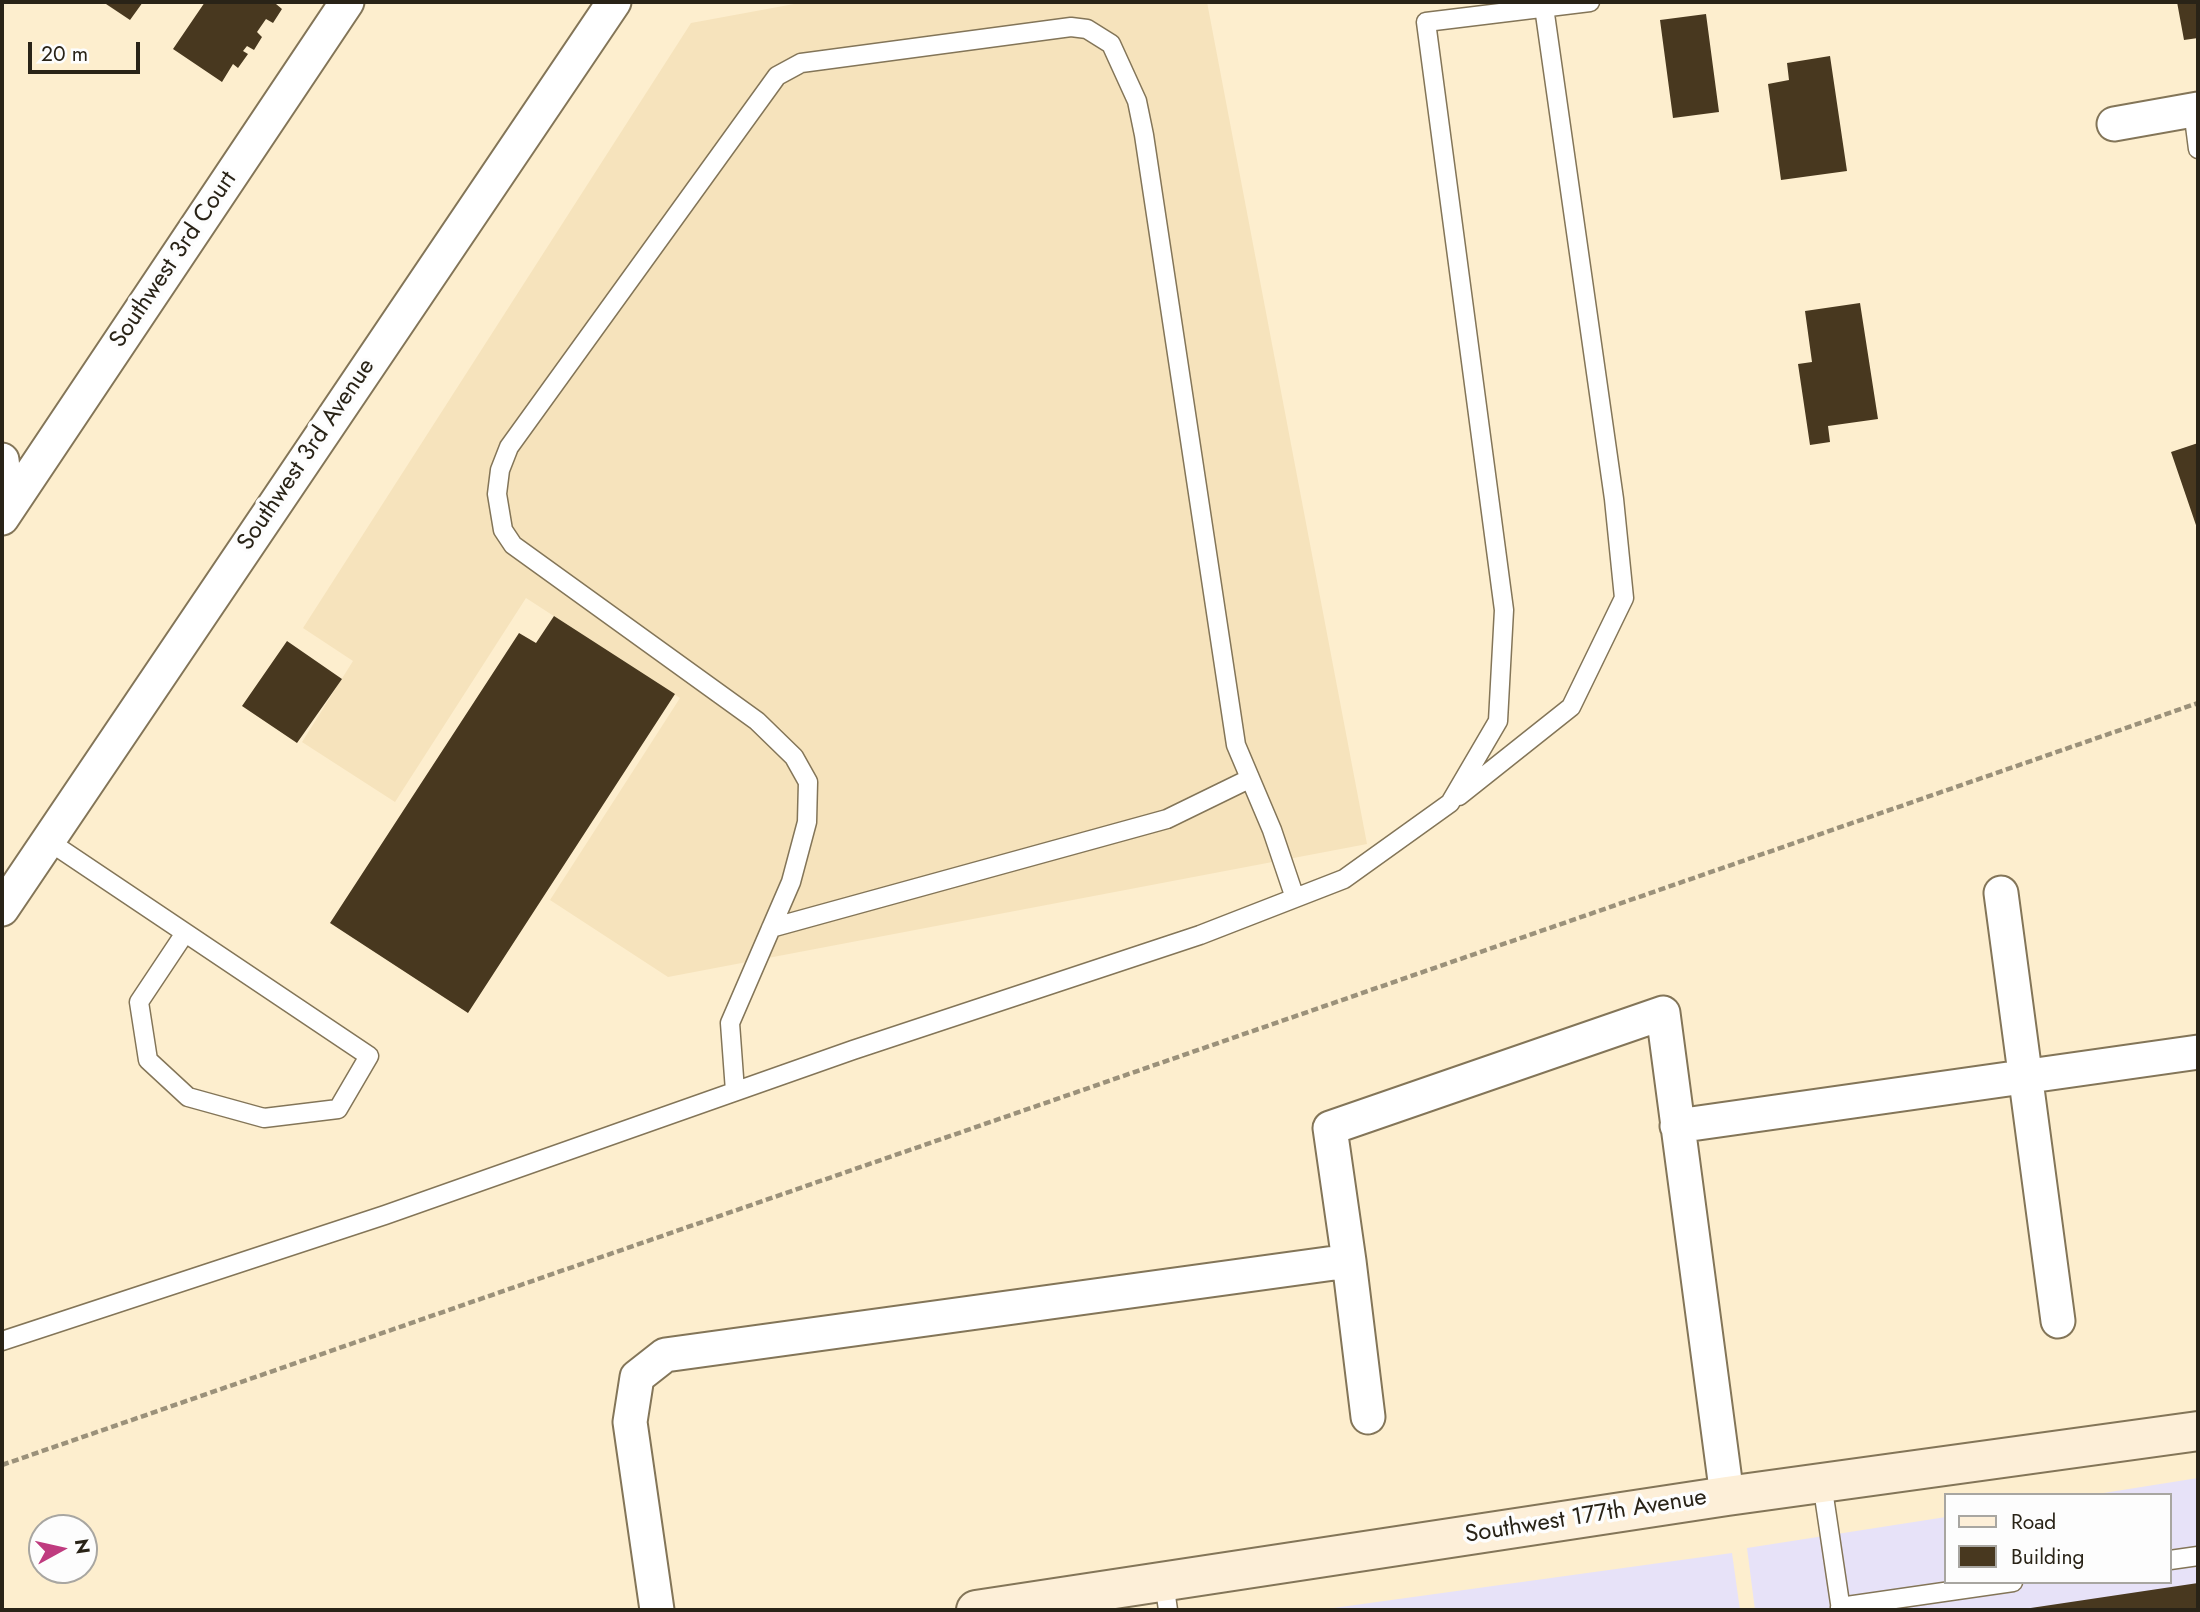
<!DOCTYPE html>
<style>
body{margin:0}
#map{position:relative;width:2200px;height:1612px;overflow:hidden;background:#fdeece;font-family:Jost,sans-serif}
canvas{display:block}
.frame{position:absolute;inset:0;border:4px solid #292317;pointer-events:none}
.legend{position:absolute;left:1944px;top:1493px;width:228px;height:91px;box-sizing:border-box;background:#fdfdfd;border:2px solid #a8a6a1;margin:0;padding:9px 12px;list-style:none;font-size:21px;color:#292317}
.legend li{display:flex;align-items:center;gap:14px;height:35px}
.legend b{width:35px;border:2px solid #a8a6a1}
.north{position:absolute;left:28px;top:1514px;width:70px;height:70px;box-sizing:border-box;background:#fdfdfd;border:2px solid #a8a6a1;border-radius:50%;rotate:82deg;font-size:19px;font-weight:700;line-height:28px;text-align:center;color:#292317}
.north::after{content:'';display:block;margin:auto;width:24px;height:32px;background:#bf3b7f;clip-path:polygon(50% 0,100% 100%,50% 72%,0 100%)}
.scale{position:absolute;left:28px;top:42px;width:112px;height:32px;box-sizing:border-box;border:4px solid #292317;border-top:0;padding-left:9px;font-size:21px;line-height:24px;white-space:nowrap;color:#292317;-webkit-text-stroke:5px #fdfdfd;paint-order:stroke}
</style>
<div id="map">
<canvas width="2200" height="1612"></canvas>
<div class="frame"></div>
<ul class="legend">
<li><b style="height:9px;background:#fdefd8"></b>Road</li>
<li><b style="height:19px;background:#48381f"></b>Building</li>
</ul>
<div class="north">N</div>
<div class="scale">20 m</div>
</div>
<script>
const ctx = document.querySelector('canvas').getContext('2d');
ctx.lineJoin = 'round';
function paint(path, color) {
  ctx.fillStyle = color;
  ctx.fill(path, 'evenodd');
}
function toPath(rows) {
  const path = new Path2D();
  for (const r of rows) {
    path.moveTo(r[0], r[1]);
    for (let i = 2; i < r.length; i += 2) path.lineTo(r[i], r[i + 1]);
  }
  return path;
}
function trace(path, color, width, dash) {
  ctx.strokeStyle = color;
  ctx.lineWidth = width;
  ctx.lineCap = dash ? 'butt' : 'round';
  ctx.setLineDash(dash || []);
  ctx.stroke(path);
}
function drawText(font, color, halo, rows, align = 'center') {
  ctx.font = font + ' Jost,sans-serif';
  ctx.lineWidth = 7;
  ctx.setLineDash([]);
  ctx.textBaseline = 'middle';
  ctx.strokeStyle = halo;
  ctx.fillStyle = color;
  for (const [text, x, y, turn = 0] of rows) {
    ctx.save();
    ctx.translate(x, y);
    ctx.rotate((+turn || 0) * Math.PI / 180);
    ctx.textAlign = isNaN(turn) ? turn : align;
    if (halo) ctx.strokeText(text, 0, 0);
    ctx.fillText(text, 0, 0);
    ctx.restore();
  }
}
const commercial = toPath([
 [2198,1478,2198,1610,1755,1610,1747,1548,1946,1517,1946,1582,2170,1582,2170,1495,2091,1495],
 [1732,1553,1740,1610,1319,1610]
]);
const built = toPath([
 [805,2,1207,2,1367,844,668,977,550,900,680,698,526,598,395,802,302,742,353,661,303,628,691,23]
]);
const building = toPath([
 [103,2,143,2,130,20],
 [205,2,277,2,276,4,282,9,273,23,266,19,257,32,262,37,254,50,247,46,243,51,248,54,238,68,233,64,222,82,173,49],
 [2177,2,2198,2,2198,38,2184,40],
 [1706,14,1719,112,1673,118,1660,20],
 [1830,56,1847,171,1781,180,1768,84,1789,80,1787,63],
 [1860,303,1878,419,1828,426,1830,442,1810,445,1798,364,1812,362,1805,311],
 [2198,443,2198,531,2171,452],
 [554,616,675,694,468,1013,330,923,519,633,536,643],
 [287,641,342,679,297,743,242,706],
 [2198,1583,2198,1610,2025,1610,2024,1609]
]);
const path = toPath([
 [2,1465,2198,703]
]);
const lane = toPath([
 [2193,110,2198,149],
 [1459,796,1571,707,1624,598,1614,499,1544,7],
 [47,840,369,1056,338,1109,264,1118,188,1097,148,1060,139,1002,185,933],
 [771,928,1167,819,1249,779],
 [735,1091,730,1023,791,882,807,822,808,782,794,757,757,721,513,545,503,530,497,494,500,470,509,447,777,76,801,63,1071,27,1087,29,1111,44,1137,101,1144,135,1236,745,1272,830,1295,898],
 [2,1341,385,1215,853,1050,1200,935,1344,879,1450,803,1498,721,1504,610,1426,22,1590,2],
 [1822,1483,1841,1610],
 [2170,1560,2198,1556],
 [1164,1582,1168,1610],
 [1840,1607,2013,1582]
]);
const street = toPath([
 [2114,124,2198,109],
 [2,460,8,508],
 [2,518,347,2],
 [2001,893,2058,1321],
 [2,909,614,2],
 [1677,1126,2198,1052],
 [1349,1261,1368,1417],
 [657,1610,630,1422,637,1377,665,1355,1349,1261,1330,1128,1663,1013,1727,1496]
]);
const secondary = toPath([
 [976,1610,1727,1496,2198,1431]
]);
const streetNames = [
 ["Southwest 3rd Court",174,260,-56],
 ["Southwest 3rd Avenue",307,455,-56],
 ["Southwest 177th Avenue",1586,1517,-9]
];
paint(commercial, '#e7e2f8');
paint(built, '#f6e3bc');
paint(building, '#48381f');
trace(lane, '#837558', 21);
trace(street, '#837558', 37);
trace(secondary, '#837558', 42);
trace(path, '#9b917a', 4.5, [7, 3.5]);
trace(lane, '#fff', 18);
trace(street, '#fff', 33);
trace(secondary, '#fdefd8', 38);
drawText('24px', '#292317', '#fdfdfd', streetNames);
</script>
